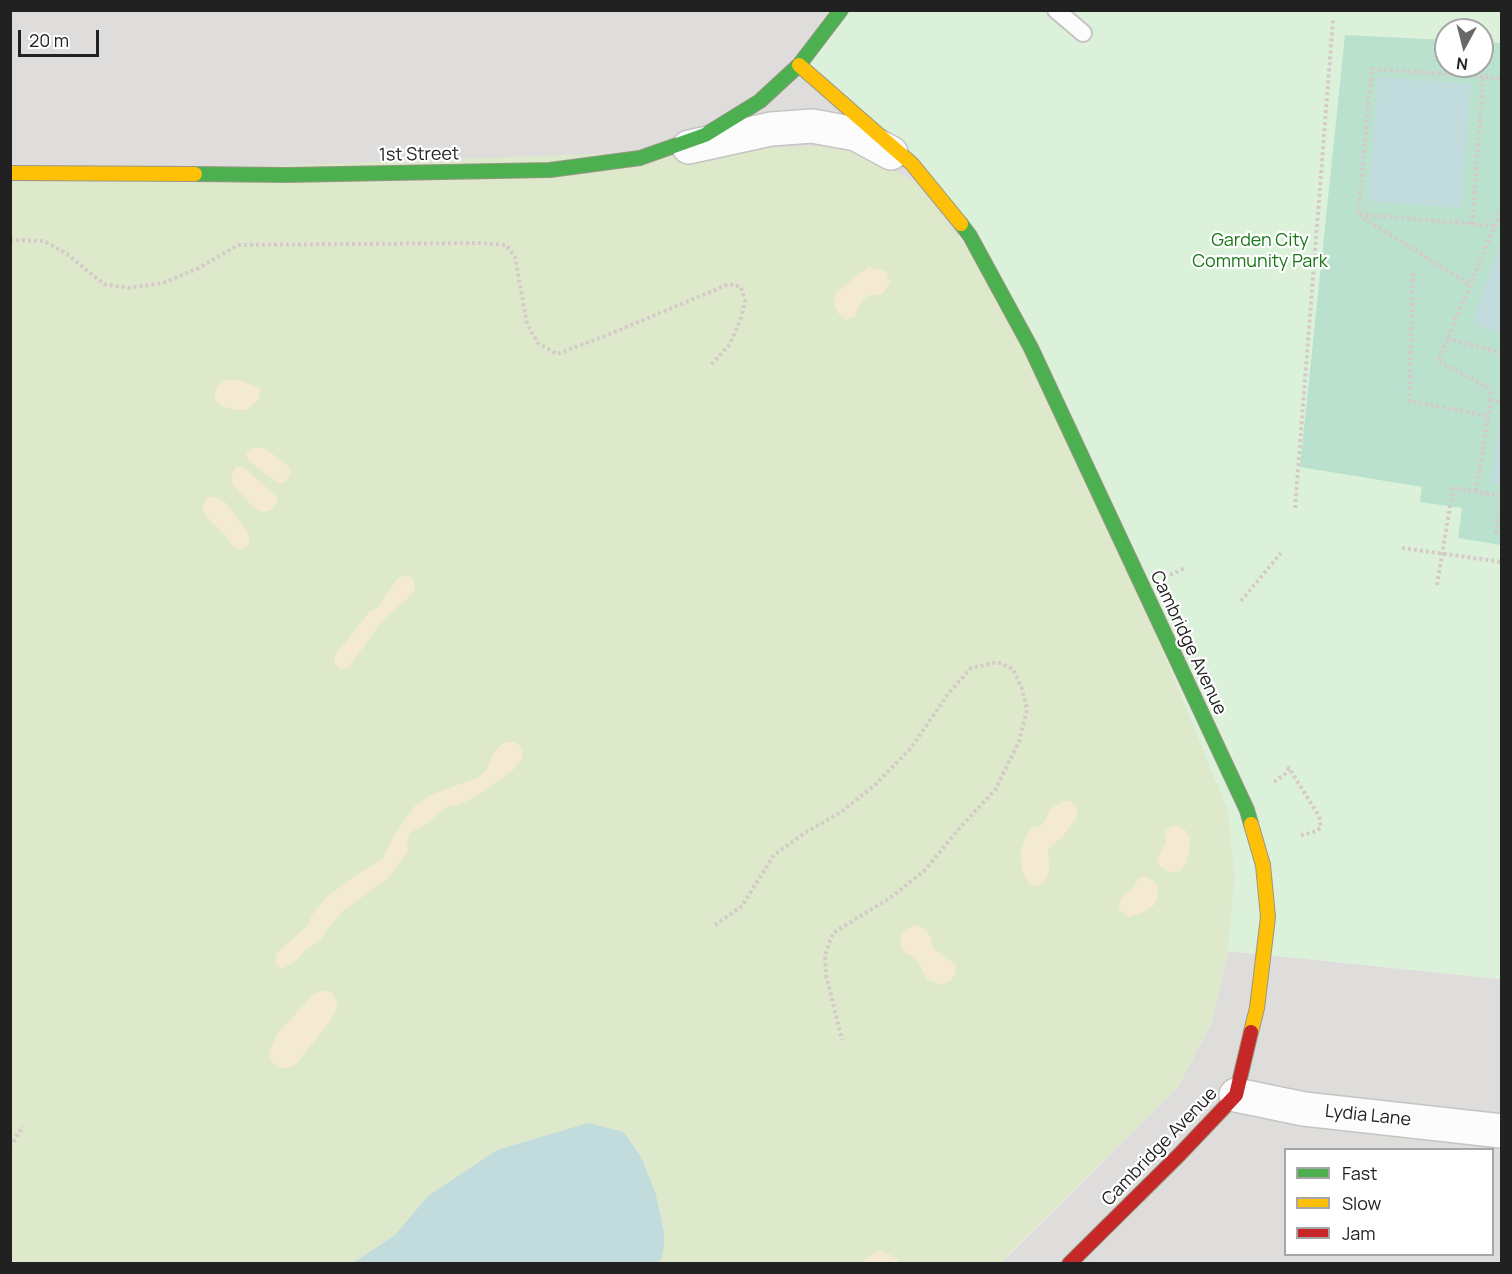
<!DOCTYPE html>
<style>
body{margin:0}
#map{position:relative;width:1512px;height:1274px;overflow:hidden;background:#efedea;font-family:Manrope,sans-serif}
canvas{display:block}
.frame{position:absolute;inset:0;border:12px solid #212121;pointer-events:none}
.legend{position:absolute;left:1284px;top:1148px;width:210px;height:108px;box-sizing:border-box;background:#fff;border:2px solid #a6a6a6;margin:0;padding:8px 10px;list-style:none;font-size:18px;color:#212121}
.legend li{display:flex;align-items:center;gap:12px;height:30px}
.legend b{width:30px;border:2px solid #a6a6a6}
.north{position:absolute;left:1434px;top:18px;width:60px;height:60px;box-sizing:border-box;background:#fff;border:2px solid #a6a6a6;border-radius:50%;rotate:187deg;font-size:16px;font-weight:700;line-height:24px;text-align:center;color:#212121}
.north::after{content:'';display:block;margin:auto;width:21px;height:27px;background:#696867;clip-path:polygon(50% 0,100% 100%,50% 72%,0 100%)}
.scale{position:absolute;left:18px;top:30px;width:81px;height:27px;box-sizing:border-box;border:3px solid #212121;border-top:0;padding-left:8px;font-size:18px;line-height:21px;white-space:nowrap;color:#212121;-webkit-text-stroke:4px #fff;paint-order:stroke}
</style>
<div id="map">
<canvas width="1512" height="1274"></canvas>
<div class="frame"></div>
<ul class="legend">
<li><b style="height:8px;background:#4caf50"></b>Fast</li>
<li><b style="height:8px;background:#ffc107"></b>Slow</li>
<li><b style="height:8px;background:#c62828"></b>Jam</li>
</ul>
<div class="north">N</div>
<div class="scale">20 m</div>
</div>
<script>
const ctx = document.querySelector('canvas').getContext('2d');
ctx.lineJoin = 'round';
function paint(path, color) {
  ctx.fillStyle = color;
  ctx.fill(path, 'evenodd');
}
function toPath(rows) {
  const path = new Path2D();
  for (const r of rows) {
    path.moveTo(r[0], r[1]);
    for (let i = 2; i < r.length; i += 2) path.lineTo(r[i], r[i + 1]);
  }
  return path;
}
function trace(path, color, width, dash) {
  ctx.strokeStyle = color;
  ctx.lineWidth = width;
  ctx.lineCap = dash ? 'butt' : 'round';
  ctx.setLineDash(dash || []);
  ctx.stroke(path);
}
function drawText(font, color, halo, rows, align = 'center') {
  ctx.font = font + ' Manrope,sans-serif';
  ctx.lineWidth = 4.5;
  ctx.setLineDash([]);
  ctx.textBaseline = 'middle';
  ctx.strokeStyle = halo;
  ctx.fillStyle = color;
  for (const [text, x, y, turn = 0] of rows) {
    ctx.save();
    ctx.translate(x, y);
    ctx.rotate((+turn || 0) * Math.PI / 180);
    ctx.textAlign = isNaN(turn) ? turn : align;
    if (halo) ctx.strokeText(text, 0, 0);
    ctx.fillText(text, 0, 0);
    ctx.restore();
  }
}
const residential = toPath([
 [10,11,843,11,970,236,11,175],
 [1228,951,1501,979,1501,1263,1000,1264,1177,1088,1212,1023],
 [1286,1150,1492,1150,1492,1254,1286,1254]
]);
const grass = toPath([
 [843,145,915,181,1032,330,1228,810,1235,876,1228,951,1212,1023,1177,1088,1000,1263,11,1263,10,175]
]);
const sand = toPath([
 [868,267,886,271,890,282,883,294,870,295,861,302,854,317,846,320,837,312,834,303,835,294],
 [226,380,239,380,261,389,258,400,246,410,236,410,223,407,215,400,215,392,220,384],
 [253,448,264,448,285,463,290,468,290,476,286,481,280,484,275,481,248,460,246,453],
 [242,466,276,496,277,502,271,510,262,512,254,508,231,483,232,475,236,467],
 [207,497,216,497,226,503,247,531,250,538,248,546,242,549,235,548,223,533,207,518,202,508],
 [406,575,413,579,415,591,379,625,349,667,340,669,334,664,335,655,371,610,377,608,398,578],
 [504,742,515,742,522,748,522,759,514,769,485,791,461,804,447,807,424,826,409,833,407,843,409,851,388,878,344,910,329,927,321,939,305,951,298,959,282,969,275,963,277,953,307,926,314,912,327,897,356,875,382,860,394,835,415,806,431,795,479,777,488,768,493,753],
 [1062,801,1071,801,1077,808,1077,817,1064,835,1048,850,1049,872,1045,881,1038,887,1029,884,1022,871,1021,851,1025,838,1032,828,1038,827,1046,820,1050,810],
 [1176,825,1185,830,1190,838,1190,849,1186,863,1180,871,1168,872,1159,865,1157,858,1166,842,1165,830],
 [1145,876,1153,881,1158,887,1158,897,1154,905,1142,913,1128,917,1118,908,1121,899,1134,887,1138,879],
 [916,925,926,930,931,938,933,948,956,965,955,973,951,980,942,985,927,979,915,958,906,953,900,946,901,936,906,929],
 [324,990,333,994,338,1005,331,1020,298,1062,289,1068,279,1068,271,1062,269,1053,277,1034,314,994],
 [880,1250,898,1259,898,1263,864,1263,865,1259]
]);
const park = toPath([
 [843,11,1501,11,1501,979,1228,951,1235,876,1228,810,1032,330,970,236,801,64],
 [1446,30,1482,30,1482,66,1446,66]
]);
const pitch = toPath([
 [1345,35,1446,40,1446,66,1482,66,1482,42,1501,43,1501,545,1458,538,1462,508,1420,502,1422,487,1300,467]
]);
const water = toPath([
 [1378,77,1471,84,1461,208,1368,201],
 [1501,243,1501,333,1481,327,1476,324,1474,317],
 [1501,415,1502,415,1501,485,1491,483],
 [588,1123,624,1132,642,1159,656,1195,664,1232,664,1246,661,1260,654,1264,353,1263,395,1235,428,1196,497,1150]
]);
const path = toPath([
 [1359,215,1470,285],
 [1472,224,1483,77],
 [1494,226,1358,214,1372,69,1502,78],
 [10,240,44,241,67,254,104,284,129,288,163,283,199,268,238,245,477,243,506,245,515,257,527,324,538,343,557,354,605,336,729,284,741,287,745,300,741,318,730,344,710,366],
 [1413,273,1409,401,1489,416],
 [1447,338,1502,353],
 [1491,401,1487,387,1438,361,1502,209],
 [1476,491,1491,401,1502,402],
 [1502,501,1496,532,1502,533],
 [1295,508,1333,20],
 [1402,548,1502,562],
 [1170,575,1185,568],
 [1437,585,1453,488,1502,496],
 [1241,601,1281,553],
 [1274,782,1285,774,1289,768,1319,816,1321,827,1317,831,1299,836],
 [715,925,742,906,774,855,803,834,841,812,876,784,911,748,948,694,971,668,997,662,1013,669,1022,689,1027,709,1019,742,995,790,957,831,925,870,890,898,833,933,825,955,826,975,842,1040],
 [10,1147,23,1126]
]);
const lane = toPath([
 [1056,10,1083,33]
]);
const street = toPath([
 [689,147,771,129,812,126,856,134,891,153],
 [1236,1095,1304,1109,1502,1131]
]);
const fast = toPath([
 [195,174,286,175,550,170,640,158,705,135,760,101,799,65,841,10],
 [961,224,970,236,1031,348,1247,810,1251,824]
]);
const slow = toPath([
 [799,65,912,164,961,224],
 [10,173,195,174],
 [1251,824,1263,865,1268,917,1257,1008,1251,1032]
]);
const jam = toPath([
 [1069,1264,1180,1154,1236,1095,1251,1032]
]);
const streetNames = [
 ["1st Street",419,155,-1],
 ["Cambridge Avenue",1188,643,65],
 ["Lydia Lane",1368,1116,6],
 ["Cambridge Avenue",1160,1147,-46]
];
const parkNames = [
 ["Garden City",1260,241],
 ["Community Park",1260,262]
];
paint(residential, '#dedddb');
paint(grass, '#dee9cc');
paint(sand, '#f4ead2');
paint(park, '#dcf1d9');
paint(pitch, '#bae1cd');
paint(water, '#c2dcde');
trace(lane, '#c5c4c2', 20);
trace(street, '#c5c4c2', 36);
trace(fast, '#989783', 16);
trace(slow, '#989783', 16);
trace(jam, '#989783', 16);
trace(path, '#d6cac9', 4, [3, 3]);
trace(lane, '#fdfcfc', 16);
trace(street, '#fdfcfc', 33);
trace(fast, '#4caf50', 14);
trace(slow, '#ffc107', 14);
trace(jam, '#c62828', 14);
drawText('18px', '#212121', '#fff', streetNames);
drawText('18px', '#187717', '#fff', parkNames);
</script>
